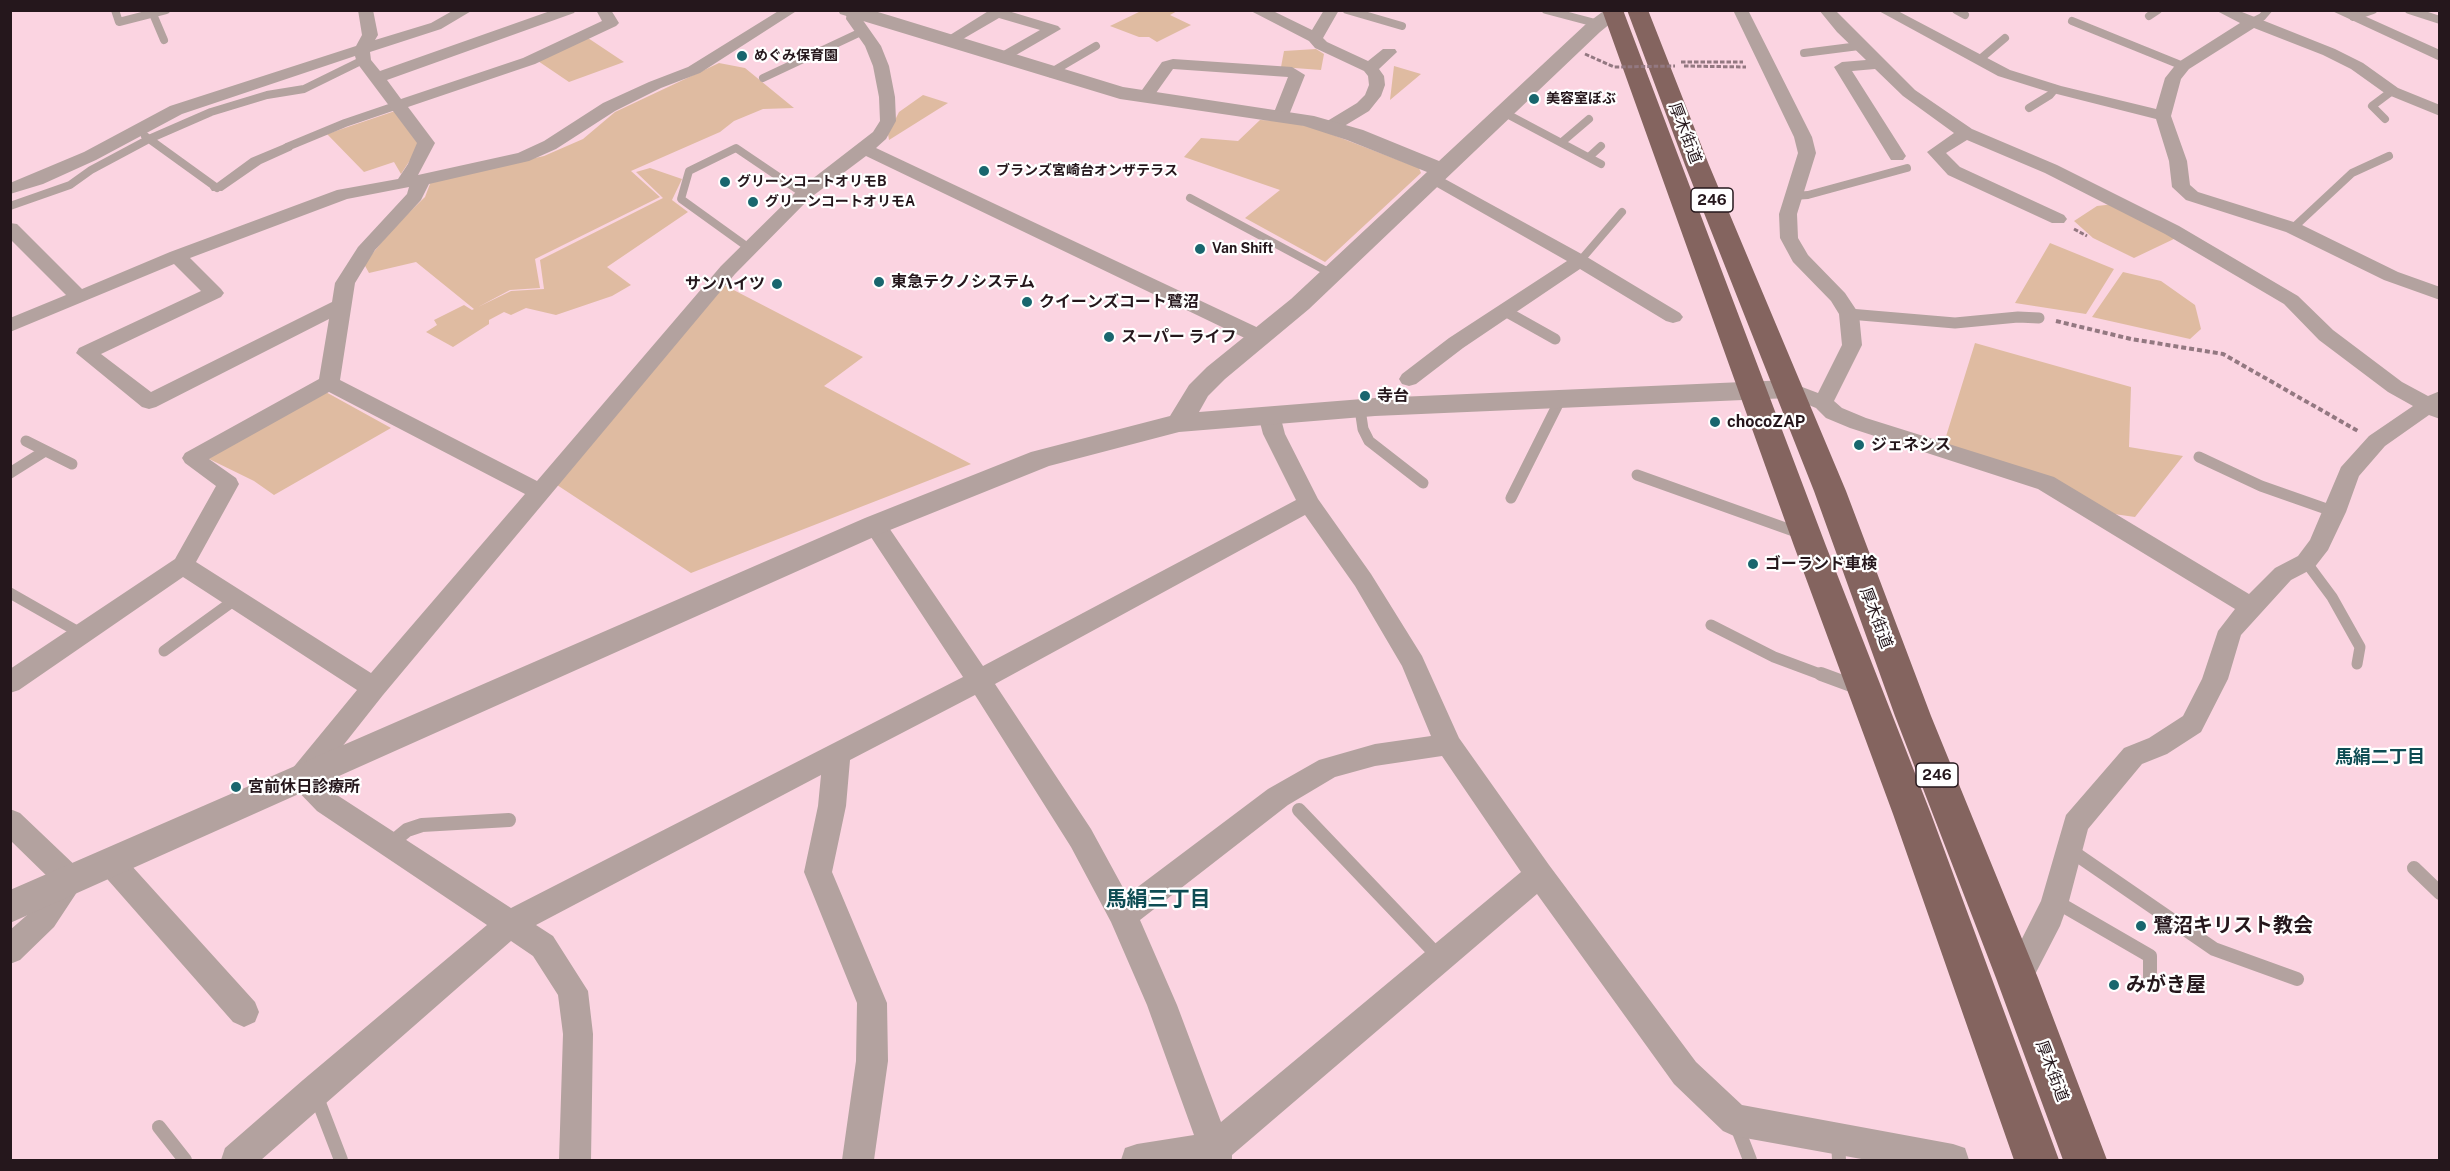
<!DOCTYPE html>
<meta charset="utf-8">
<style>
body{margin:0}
#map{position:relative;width:2450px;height:1171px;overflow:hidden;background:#fbd4e1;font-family:"Public Sans",sans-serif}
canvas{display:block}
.frame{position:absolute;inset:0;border:12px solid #25171c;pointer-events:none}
</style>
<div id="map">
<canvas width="2450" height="1171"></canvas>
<div class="frame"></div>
</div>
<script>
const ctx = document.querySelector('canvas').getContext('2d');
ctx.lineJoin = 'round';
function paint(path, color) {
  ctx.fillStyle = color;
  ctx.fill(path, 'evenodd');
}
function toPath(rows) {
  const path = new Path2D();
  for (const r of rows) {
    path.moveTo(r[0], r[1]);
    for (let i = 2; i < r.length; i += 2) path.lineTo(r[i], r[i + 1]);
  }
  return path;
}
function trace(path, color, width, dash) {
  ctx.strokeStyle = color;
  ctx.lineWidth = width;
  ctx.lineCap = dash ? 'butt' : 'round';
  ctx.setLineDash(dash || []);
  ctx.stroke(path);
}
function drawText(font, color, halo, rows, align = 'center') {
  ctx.font = font + ' "Public Sans","Noto Sans JP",sans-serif';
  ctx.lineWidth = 4.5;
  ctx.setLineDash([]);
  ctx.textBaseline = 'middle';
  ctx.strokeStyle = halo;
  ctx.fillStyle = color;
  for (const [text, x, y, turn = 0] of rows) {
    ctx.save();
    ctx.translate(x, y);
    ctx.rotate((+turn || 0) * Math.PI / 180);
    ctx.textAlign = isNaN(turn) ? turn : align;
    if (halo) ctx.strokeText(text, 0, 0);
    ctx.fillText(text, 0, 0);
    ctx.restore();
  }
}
const green = toPath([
 [1141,11,1177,11,1170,15,1191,25,1157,42,1149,37,1139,37,1110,26],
 [588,38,624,62,569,82,538,61],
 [1316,49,1324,54,1321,70,1281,67,1284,51],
 [719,63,745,68,794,108,763,109,734,121,720,132,631,171,660,197,535,259,540,288,510,290,478,307,511,291,544,289,540,260,663,198,636,172,650,168,682,179,672,200,688,212,607,267,631,285,612,296,556,315,526,308,511,315,504,312,489,320,489,324,453,347,426,332,437,325,434,320,464,305,472,310,474,309,416,262,369,273,364,264,393,228,425,197,431,181,544,156,583,139,615,112],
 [1394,66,1421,74,1390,100],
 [923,95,948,103,889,140,888,134,899,112],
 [395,111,420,145,401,174,394,162,364,172,327,134],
 [1260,120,1283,121,1315,128,1419,168,1421,173,1325,262,1245,218,1280,190,1184,157,1201,138,1238,141],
 [2114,204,2176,238,2134,258,2093,238,2074,221,2097,206],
 [2050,243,2114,269,2086,314,2015,303],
 [2123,272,2161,281,2195,305,2201,329,2190,339,2092,317],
 [724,285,863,357,824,386,971,464,691,573,557,485],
 [1975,343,2131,387,2129,447,2183,456,2135,517,2114,514,1943,446],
 [324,391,391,428,274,495,254,481,203,456]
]);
const pathFar1 = toPath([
 [1681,62,1743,62],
 [1684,66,1746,67],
 [2074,229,2087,236]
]);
const path = toPath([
 [2056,321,2131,339,2223,354,2358,431]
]);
const serviceFar2 = toPath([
 [115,10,119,22,166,10],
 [1347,10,1402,26],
 [1546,10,1599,24],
 [1956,10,1965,15],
 [2409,10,2440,20],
 [153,14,164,40],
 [2149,16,2158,10],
 [2353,17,2373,10],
 [2072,21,2183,66],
 [2252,22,2262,17,2268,10],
 [1804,53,1859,46],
 [1979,60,2005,38],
 [1050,73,1096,46],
 [763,78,861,32],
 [2029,108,2050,95,2055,89],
 [1505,113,1601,164],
 [2385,119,2372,106,2392,91],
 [145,136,217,188],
 [1562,142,1589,119],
 [287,147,345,123,398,105],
 [1589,157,1601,146],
 [1793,196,1808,195,1907,168],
 [1190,198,1332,274],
 [10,206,70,185,91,170,149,139,211,112,267,95,304,89,363,60],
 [2293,228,2352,173,2389,156],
 [749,248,681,199,689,171,736,148,804,194],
 [1580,261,1622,212]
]);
const serviceFar1 = toPath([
 [1505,311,1555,339],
 [1849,314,1955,323,2018,317,2039,318],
 [1360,409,1363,429,1369,441,1423,483],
 [26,441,72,464],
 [2199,457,2261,486,2335,512],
 [10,473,45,451],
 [1637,475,1802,534],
 [1511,498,1561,398],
 [2306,562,2332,597,2360,647,2357,664],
 [10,593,82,634],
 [1711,625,1774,657,1825,676],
 [164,651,236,599]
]);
const service = toPath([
 [1821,674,1859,688],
 [1299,810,1440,958],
 [390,844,407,830,422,825,509,820],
 [2070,850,2214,949,2297,979],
 [2414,868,2440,893],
 [2055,901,2150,956,2150,979],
 [316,1095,341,1160],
 [1736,1124,1750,1160],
 [159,1127,185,1160],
 [1838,1141,1839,1160]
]);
const pedestrian = toPath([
 [287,143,293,147,292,150,261,164,222,191,212,191,210,188,251,158,287,143]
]);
const minor = toPath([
 [358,10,373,10,378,35,375,40,431,23,454,10,473,10,441,29,370,52,371,60,380,71,553,10,576,10,574,13,387,80,401,99,523,58,602,21,596,10,611,10,619,23,616,26,535,64,408,107,435,143,418,175,518,153,544,141,603,103,649,82,688,67,780,10,798,10,700,73,661,88,615,111,556,149,529,161,429,184,421,200,375,250,355,283,340,380,537,481,721,266,798,190,873,132,880,121,879,97,873,66,865,46,846,19,847,10,861,10,862,19,881,46,889,66,895,97,896,121,886,139,876,148,1267,332,1270,337,1267,342,1260,343,1253,342,866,156,810,198,735,274,383,695,319,776,337,795,511,908,963,677,867,531,863,525,867,519,875,517,883,519,983,666,1296,500,1263,434,1258,415,1261,410,1269,408,1277,410,1280,415,1285,434,1318,499,1371,574,1422,656,1459,738,1549,865,1696,1062,1742,1105,1953,1144,1965,1148,1969,1160,1867,1160,1734,1136,1723,1131,1674,1084,1537,894,1232,1155,1232,1160,1121,1160,1125,1148,1137,1144,1194,1135,1147,1005,1111,922,1071,847,975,695,850,760,846,806,832,872,887,1003,888,1061,874,1160,842,1160,856,1061,857,1003,804,872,818,806,821,775,536,925,553,936,588,991,593,1034,591,1160,559,1160,563,1034,558,995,533,956,511,941,261,1160,221,1160,225,1148,303,1080,487,925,317,811,292,785,289,777,292,769,357,690,183,577,19,690,10,693,10,669,175,559,216,486,185,463,182,458,185,453,319,379,329,319,156,407,149,409,142,407,76,353,79,348,201,291,174,264,10,332,10,318,66,295,10,239,10,223,17,224,82,289,170,252,337,190,398,179,408,164,417,143,357,63,355,56,182,114,96,160,43,184,10,194,10,183,84,152,170,106,356,46,362,35,358,10],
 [409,187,407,194,358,247,335,283,332,302,151,392,101,354,221,297,224,293,221,289,190,258,347,199,409,187],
 [329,392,525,494,371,673,196,562,239,484,236,478,209,459,329,392],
 [1305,515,1355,586,1402,666,1431,736,1375,744,1319,760,1268,789,1127,895,1091,829,995,684,1305,515],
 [1442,756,1521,872,1221,1122,1177,1005,1140,920,1288,805,1335,777,1375,766,1442,756],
 [990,10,1005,10,1058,26,1061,29,1004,62,998,60,996,57,998,54,1040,30,999,18,956,43,950,45,942,40,990,10],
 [1249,10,1271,10,1312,30,1324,10,1339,10,1323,38,1327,42,1368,61,1383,49,1395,49,1397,52,1379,69,1384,76,1385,85,1381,96,1369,111,1336,131,1324,131,1322,127,1324,123,1357,103,1365,95,1369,85,1368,76,1364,71,1315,48,1309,41,1249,10],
 [1733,10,1748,10,1812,137,1816,153,1797,214,1798,238,1808,255,1845,293,1859,314,1862,345,1834,401,1842,408,1866,418,2054,477,2249,594,2275,568,2298,556,2310,540,2341,467,2369,436,2413,406,2388,392,2319,340,2284,304,2165,234,2045,173,1967,140,1946,153,1960,167,2064,215,2067,219,2064,223,2052,223,1948,175,1927,152,1954,133,1903,96,1875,69,1852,71,1906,156,1903,160,1891,160,1834,67,1842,62,1866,60,1837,32,1819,10,1835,10,1915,90,1972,129,2057,165,2179,226,2298,296,2333,330,2402,382,2428,396,2440,391,2440,419,2429,415,2385,446,2359,476,2346,512,2328,550,2314,568,2291,580,2241,635,2228,679,2201,732,2167,754,2142,764,2088,829,2069,901,2060,926,2028,988,2017,992,2006,988,2002,978,2041,901,2066,815,2124,748,2149,738,2183,716,2202,679,2218,631,2235,609,2038,489,1850,428,1826,418,1816,408,1782,394,1779,389,1782,384,1789,382,1818,393,1842,345,1839,314,1831,301,1793,262,1780,238,1779,214,1798,153,1794,137,1733,10],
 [1877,10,1896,10,2010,70,2061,86,2156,109,2165,78,2177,63,2240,23,2215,10,2237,10,2335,49,2363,63,2398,88,2440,105,2440,116,2386,94,2351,69,2323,55,2254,28,2189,69,2181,79,2171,116,2187,161,2190,185,2198,192,2300,224,2398,272,2440,287,2440,300,2384,280,2286,232,2186,200,2172,187,2169,161,2156,119,2049,92,1998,76,1877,10],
 [2330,10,2351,10,2440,50,2440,61,2330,10],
 [1173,59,1292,67,1305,75,1289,115,1281,120,1273,115,1288,77,1173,69,1151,100,1139,100,1137,97,1162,62,1173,59],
 [1434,173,1587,257,1680,313,1683,317,1680,321,1673,323,1666,321,1580,269,1463,348,1416,384,1409,386,1402,384,1399,379,1402,374,1449,338,1567,261,1428,182,1425,178,1428,174,1434,173],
 [10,809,20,813,81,871,85,880,54,927,20,960,10,964,10,930,34,909,53,882,10,840,10,809],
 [111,850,121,854,255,1002,259,1012,255,1022,244,1027,233,1022,101,872,97,863,101,854,111,850]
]);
const tertiary = toPath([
 [838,10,871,10,888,15,1123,87,1314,116,1363,130,1439,161,1586,24,1605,10,1627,10,1600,32,1309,309,1225,379,1208,396,1199,412,1375,398,1789,380,1798,383,1802,389,1798,395,1789,398,1375,416,1179,432,1049,466,885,532,10,923,10,890,865,518,1031,452,1170,416,1189,385,1207,367,1291,299,1427,172,1347,140,1304,126,1120,99,840,14,838,10]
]);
const trunk = toPath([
 [1602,10,1623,10,1826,546,1931,814,2059,1160,2014,1160,1893,814,1794,546,1602,10],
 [1627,10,1648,10,1709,165,1846,491,1931,716,2038,978,2107,1160,2063,1160,1996,978,1895,716,1814,491,1685,165,1627,10]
]);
const pathBridge = toPath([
 [1585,54,1614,67,1675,66]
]);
const markers = [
 [742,56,6,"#19666e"],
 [1534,99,6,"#19666e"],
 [984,171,6,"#19666e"],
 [725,182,6,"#19666e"],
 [753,202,6,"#19666e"],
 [1200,249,6,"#19666e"],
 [879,282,6,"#19666e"],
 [777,284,6,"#19666e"],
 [1027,302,6,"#19666e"],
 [1109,337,6,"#19666e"],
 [1365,396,6,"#19666e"],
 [1715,422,6,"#19666e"],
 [1859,445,6,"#19666e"],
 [1753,564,6,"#19666e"],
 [236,787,6,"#19666e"],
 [2141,926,6,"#19666e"],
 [2114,985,6,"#19666e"]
];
const farPoinames = [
 ["めぐみ保育園",754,56],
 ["美容室ぼぶ",1546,99],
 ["ブランズ宮崎台オンザテラス",996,171],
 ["グリーンコートオリモB",737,182],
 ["グリーンコートオリモA",765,202],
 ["Van Shift",1212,249]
];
const shields = [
 [1712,200,42],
 [1937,775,42]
];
const shieldNames = [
 ["246",1712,200],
 ["246",1937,775]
];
const streetNames = [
 ["厚木街道",1685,133,69],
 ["厚木街道",1876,618,69],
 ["厚木街道",2052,1071,69]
];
const poiNames = [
 ["東急テクノシステム",891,282],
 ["サンハイツ",765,284,"right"],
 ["クイーンズコート鷺沼",1039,302],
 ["スーパー ライフ",1121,337],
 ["寺台",1377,396],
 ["chocoZAP",1727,422],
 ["ジェネシス",1871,445],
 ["ゴーランド車検",1765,564],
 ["宮前休日診療所",248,787]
];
const neighbourhoodNames = [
 ["馬絹二丁目",2380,757]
];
const nearPoinames = [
 ["鷺沼キリスト教会",2153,926],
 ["みがき屋",2126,985]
];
const nearNeighbourhoodnames = [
 ["馬絹三丁目",1158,900]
];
paint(green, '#dfbba1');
trace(pathFar1, '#937881', 3, [4.5, 2]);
trace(path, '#937881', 4, [5, 3]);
trace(serviceFar2, '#b3a29f', 8);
trace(serviceFar1, '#b3a29f', 11);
trace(service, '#b3a29f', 14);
paint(pedestrian, '#b3a29f');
paint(minor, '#b3a29f');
paint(tertiary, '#b3a29f');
paint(trunk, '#84645f');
trace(pathBridge, '#937881', 3, [4.5, 2]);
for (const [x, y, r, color] of markers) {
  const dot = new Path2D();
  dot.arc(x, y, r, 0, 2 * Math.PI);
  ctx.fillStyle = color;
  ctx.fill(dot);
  trace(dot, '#fff', 2);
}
drawText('bold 14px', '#25171c', '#fff', farPoinames, 'left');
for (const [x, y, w] of shields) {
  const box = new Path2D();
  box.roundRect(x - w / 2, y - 12, w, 24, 4.5);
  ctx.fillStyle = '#fff';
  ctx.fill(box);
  trace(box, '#25171c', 1.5);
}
drawText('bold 15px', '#25171c', null, shieldNames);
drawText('16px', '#25171c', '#fff', streetNames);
drawText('bold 16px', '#25171c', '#fff', poiNames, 'left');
drawText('bold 18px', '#0e4c53', '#fff', neighbourhoodNames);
drawText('bold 20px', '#25171c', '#fff', nearPoinames, 'left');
drawText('bold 21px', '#0e4c53', '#fff', nearNeighbourhoodnames);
</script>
